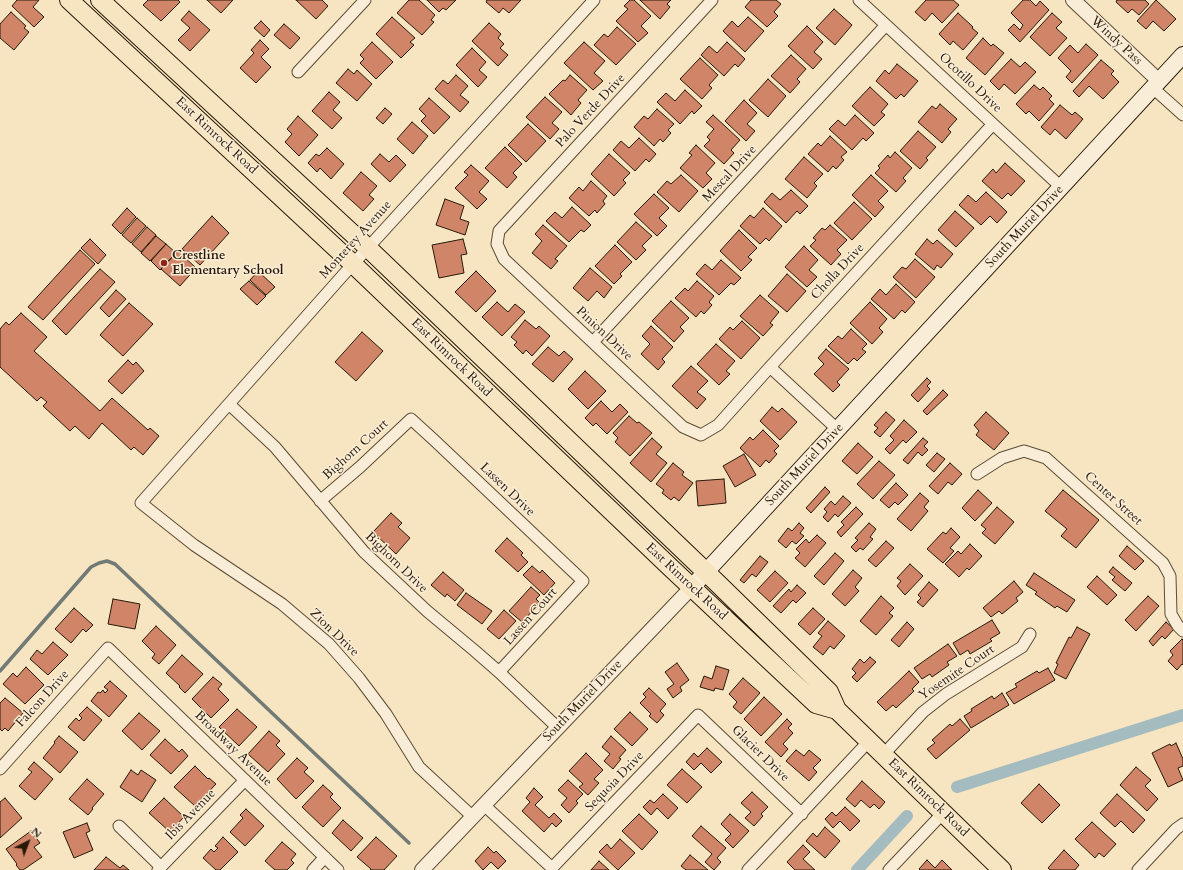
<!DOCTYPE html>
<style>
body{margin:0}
#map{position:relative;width:1183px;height:870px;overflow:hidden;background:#f7e4c1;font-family:Cardo,serif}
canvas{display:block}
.north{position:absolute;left:8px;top:822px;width:40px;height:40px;-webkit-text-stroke:3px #faedd7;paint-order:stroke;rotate:42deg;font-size:11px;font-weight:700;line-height:16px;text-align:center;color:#271906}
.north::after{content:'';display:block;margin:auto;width:14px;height:18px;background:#271906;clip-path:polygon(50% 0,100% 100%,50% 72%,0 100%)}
</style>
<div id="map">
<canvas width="1183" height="870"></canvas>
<div class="north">N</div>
</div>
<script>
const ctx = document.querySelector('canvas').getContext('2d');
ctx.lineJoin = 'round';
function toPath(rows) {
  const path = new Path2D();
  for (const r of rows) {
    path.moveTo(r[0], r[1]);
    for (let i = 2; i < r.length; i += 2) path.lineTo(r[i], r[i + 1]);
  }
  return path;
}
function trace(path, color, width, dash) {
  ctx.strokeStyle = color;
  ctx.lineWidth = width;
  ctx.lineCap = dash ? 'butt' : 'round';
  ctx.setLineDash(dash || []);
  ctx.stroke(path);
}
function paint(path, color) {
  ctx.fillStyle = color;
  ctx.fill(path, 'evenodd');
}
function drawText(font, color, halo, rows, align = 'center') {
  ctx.font = font + ' Cardo,serif';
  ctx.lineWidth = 3;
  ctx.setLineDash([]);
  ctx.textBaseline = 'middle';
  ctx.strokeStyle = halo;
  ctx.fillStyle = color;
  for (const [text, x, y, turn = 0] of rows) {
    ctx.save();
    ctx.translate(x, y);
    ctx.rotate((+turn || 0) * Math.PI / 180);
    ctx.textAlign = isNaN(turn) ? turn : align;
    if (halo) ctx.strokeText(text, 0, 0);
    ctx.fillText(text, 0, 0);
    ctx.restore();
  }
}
const stream = toPath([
 [0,671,91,567,99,563,107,561,115,564,409,843]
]);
const canal = toPath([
 [957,787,1183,715],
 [857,870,907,816]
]);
const building = toPath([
 [17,0,39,0,33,7,44,17,34,27,12,6,17,0],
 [148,0,178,0,180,2,161,21,143,5,148,0],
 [207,0,233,0,221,13,207,0],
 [296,0,322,0,328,6,316,19,296,0],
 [409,0,419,0,435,15,431,20,434,22,422,35,397,13,409,0],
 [427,0,456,0,446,10,443,8,439,12,427,0],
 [487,0,521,0,509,13,503,8,499,13,486,2,487,0],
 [630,0,634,0,651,16,641,26,648,33,638,42,616,21,628,9,624,6,630,0],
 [640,0,671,0,667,4,670,7,660,19,640,0],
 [751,0,776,0,781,4,774,12,778,16,767,27,745,7,751,0],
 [926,0,953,0,959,5,942,23,932,13,925,21,915,12,926,0],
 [1023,0,1030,0,1036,6,1040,1,1049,10,1020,42,1008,30,1014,24,1020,30,1023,25,1011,13,1023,0],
 [1117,0,1145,0,1149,4,1139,15,1132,9,1128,13,1116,2,1117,0],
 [1156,0,1176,19,1164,31,1153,21,1146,29,1137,21,1156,0],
 [834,9,852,25,835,45,816,28,834,9],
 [189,11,210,30,190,51,178,40,190,28,181,20,189,11],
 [11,12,26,26,24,28,29,32,14,50,0,38,0,24,11,12],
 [958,13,973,27,972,28,978,33,963,50,953,41,950,45,939,34,958,13],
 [1052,13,1062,22,1056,28,1067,38,1050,56,1030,37,1052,13],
 [392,17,415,38,410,42,414,45,401,58,376,34,392,17],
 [748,17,764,31,745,52,723,31,732,21,738,27,748,17],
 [261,21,270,30,264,37,254,28,261,21],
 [489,23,501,34,498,38,504,44,500,48,508,55,498,66,472,41,489,23],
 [284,24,300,38,290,49,274,35,284,24],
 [807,26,823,42,814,52,822,59,813,69,788,46,807,26],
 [617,27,636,44,616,65,594,45,604,34,608,37,617,27],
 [983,38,991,46,993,44,1004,53,985,75,966,58,983,38],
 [260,40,269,49,261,57,271,67,256,83,240,68,254,53,251,50,260,40],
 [372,42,393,62,376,79,360,63,364,59,360,55,372,42],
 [584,42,605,61,594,73,603,81,593,90,564,63,584,42],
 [727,42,745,59,738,67,735,64,724,76,701,55,709,46,717,53,727,42],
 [1086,44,1098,55,1072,83,1066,77,1071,71,1058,58,1070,45,1078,53,1086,44],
 [472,48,486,62,479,70,487,77,478,87,456,65,472,48],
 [791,55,806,69,797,79,800,82,790,93,771,76,791,55],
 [700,58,718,75,709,85,712,88,702,99,680,79,700,58],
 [1011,59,1020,67,1025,62,1036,72,1015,94,1004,84,999,90,990,81,1011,59],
 [1101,60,1114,71,1111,74,1119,82,1103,99,1089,86,1079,97,1073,91,1101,60],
 [897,64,918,81,904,97,901,94,896,99,876,81,885,70,889,74,897,64],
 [348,69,354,74,357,70,372,84,357,101,336,83,348,69],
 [456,75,468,86,460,95,469,102,460,112,435,89,443,80,448,84,456,75],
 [570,75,587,90,578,100,581,103,571,115,549,94,563,80,565,81,570,75],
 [768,79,786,96,768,117,749,100,768,79],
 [1034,85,1040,90,1043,87,1052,96,1049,99,1054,104,1039,121,1029,111,1026,114,1016,104,1034,85],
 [870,87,888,104,881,112,885,115,874,126,852,106,870,87],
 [685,90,702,106,694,114,692,111,680,124,657,102,666,93,675,101,685,90],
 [329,92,340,102,333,110,342,118,332,129,312,111,329,92],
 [545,97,562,112,552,123,559,129,550,139,526,117,545,97],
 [429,98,450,117,434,134,421,121,426,116,419,109,429,98],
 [744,100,757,113,747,124,755,131,746,141,725,121,744,100],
 [940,104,957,119,948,129,951,132,942,143,918,122,932,106,936,109,940,104],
 [1060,105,1072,115,1075,112,1083,119,1066,139,1055,129,1050,135,1041,127,1060,105],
 [385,108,392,114,383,124,376,118,385,108],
 [657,109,674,124,668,130,671,133,663,142,660,139,654,146,634,127,644,116,648,119,657,109],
 [713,115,740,140,731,150,734,153,724,164,704,146,710,140,707,137,714,129,706,122,713,115],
 [855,115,874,133,866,141,863,138,852,150,829,129,838,120,845,126,855,115],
 [298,116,318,135,299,156,285,142,292,134,287,129,298,116],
 [412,122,428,136,413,154,397,139,412,122],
 [528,124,546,141,526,162,508,145,528,124],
 [918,131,936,147,926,158,928,160,920,169,900,151,918,131],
 [830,136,847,152,841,157,844,160,836,169,833,166,828,172,808,154,818,143,821,146,830,136],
 [639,138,656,154,649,162,646,159,635,171,613,150,621,141,629,148,639,138],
 [696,145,715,163,706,173,712,179,703,188,680,168,692,155,689,153,696,145],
 [505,147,522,164,513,173,517,177,507,188,485,168,505,147],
 [327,148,344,164,331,179,320,168,317,172,308,163,316,154,319,156,327,148],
 [895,152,912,168,903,178,906,181,896,192,875,173,880,168,878,166,888,155,890,158,895,152],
 [380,154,389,162,396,155,406,165,390,182,371,164,380,154],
 [609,154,630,173,623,180,626,183,614,196,591,174,609,154],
 [804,157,823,174,814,183,817,186,807,198,785,179,804,157],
 [1005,163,1025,181,1011,196,1008,193,1002,199,982,181,993,169,996,173,1005,163],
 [471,165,489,181,479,192,487,199,477,209,455,188,468,175,464,172,471,165],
 [361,172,377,186,369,195,374,199,363,211,343,193,361,172],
 [681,175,698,191,679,212,657,192,667,181,671,184,681,175],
 [871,175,888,191,878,201,884,207,875,217,852,195,871,175],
 [591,181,607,196,603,201,605,204,597,213,595,210,589,216,569,198,579,187,583,191,591,181],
 [791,190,808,206,800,214,797,211,786,223,764,202,772,193,780,200,791,190],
 [986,192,1007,212,997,223,990,216,981,225,959,205,968,195,976,202,986,192],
 [654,194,669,208,659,218,667,226,657,236,634,214,654,194],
 [445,199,464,206,460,219,469,222,465,235,436,225,445,199],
 [854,202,872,219,852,240,834,223,854,202],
 [572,207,591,225,584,232,581,230,569,242,546,221,555,212,562,218,572,207],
 [127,208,136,217,121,234,112,225,127,208],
 [763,208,782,226,769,241,766,238,760,244,740,226,750,215,754,218,763,208],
 [955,211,974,228,956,247,938,230,955,211],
 [212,216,229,233,200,265,182,249,212,216],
 [137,218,146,226,131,243,122,235,137,218],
 [636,222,652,236,642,246,646,250,636,260,617,242,636,222],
 [543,225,567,246,555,259,558,261,551,269,532,253,542,241,535,234,543,225],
 [830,225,847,240,837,250,841,254,831,265,810,246,816,240,813,238,822,228,825,230,830,225],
 [147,227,156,235,141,252,132,244,147,227],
 [739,230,757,248,748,257,752,260,741,271,720,251,739,230],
 [156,236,166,244,150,261,141,253,156,236],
 [90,239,106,255,98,264,81,248,90,239],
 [463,239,467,254,461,255,464,273,439,278,432,245,463,239],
 [927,239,933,244,937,240,953,254,941,268,937,265,934,270,915,254,927,239],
 [166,244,176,253,160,270,151,261,166,244],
 [615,245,632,262,620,274,622,276,614,284,595,266,615,245],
 [804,246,818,260,809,270,817,277,807,287,785,267,804,246],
 [80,250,95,264,43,320,28,307,80,250],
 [178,251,196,268,180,286,161,269,178,251],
 [915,259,935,277,916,298,893,277,902,267,906,269,915,259],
 [721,260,741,278,734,285,731,283,719,295,696,274,705,264,712,270,721,260],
 [590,268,612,287,604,298,597,291,588,301,573,288,590,268],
 [100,269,115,282,66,335,52,321,100,269],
 [258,271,275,287,266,295,250,280,258,271],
 [476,271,496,291,476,312,455,292,476,271],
 [787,274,806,291,787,312,768,296,787,274],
 [249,281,266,296,257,305,240,289,249,281],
 [697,281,714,296,709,302,712,305,704,314,701,311,696,317,675,298,685,288,688,291,697,281],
 [896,284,915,302,905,313,902,310,894,319,871,299,880,289,886,295,896,284],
 [116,290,126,299,109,317,100,308,116,290],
 [760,295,779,312,770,323,773,325,763,336,740,316,760,295],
 [671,301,689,318,680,327,684,331,674,342,652,321,671,301],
 [497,302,508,312,515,304,525,312,502,336,482,317,497,302],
 [870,302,887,319,879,328,883,332,872,344,850,323,870,302],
 [129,303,153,324,123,356,100,335,129,303],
 [21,313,47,337,34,351,100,411,112,398,148,430,150,428,159,436,143,455,134,447,131,450,102,423,89,439,75,426,70,431,43,406,47,402,41,397,37,401,0,367,0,329,6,322,9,325,21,313],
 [525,320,536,329,539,326,550,336,532,356,526,350,523,354,514,345,517,342,511,337,525,320],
 [742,321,760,338,741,359,719,339,730,327,733,330,742,321],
 [651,326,673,347,662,359,665,362,658,370,641,354,650,344,642,336,651,326],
 [851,329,867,344,862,349,866,352,857,361,854,358,848,364,828,346,838,336,842,339,851,329],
 [362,332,383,351,356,381,335,362,362,332],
 [716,344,735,361,726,371,730,374,719,385,697,364,716,344],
 [548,347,559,356,564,351,573,359,553,382,532,364,548,347],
 [826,349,849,369,837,382,840,385,833,392,814,374,824,364,818,358,826,349],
 [128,360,133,365,136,362,144,371,122,394,108,381,128,360],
 [691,366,708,381,697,392,706,399,697,409,672,386,691,366],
 [585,371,606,391,588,409,568,389,585,371],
 [927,378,931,382,927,386,930,389,918,402,911,395,927,378],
 [943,390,948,395,927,415,923,411,943,390],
 [601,401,612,412,620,404,628,412,607,434,596,423,593,426,585,418,601,401],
 [772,407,778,412,782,408,797,422,780,440,760,421,772,407],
 [886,412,895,420,880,437,874,432,878,428,874,425,886,412],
 [986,412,1009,433,994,450,976,435,979,431,974,425,986,412],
 [629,416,637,423,639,422,652,433,630,456,615,442,618,438,613,433,629,416],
 [904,420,917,432,906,443,903,440,890,454,885,449,894,440,890,436,904,420],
 [763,430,779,446,774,451,777,454,769,463,766,460,760,467,740,448,750,437,753,440,763,430],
 [652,438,662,447,656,454,667,463,651,482,630,463,652,438],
 [923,438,928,442,924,446,928,450,922,456,918,452,908,464,903,460,923,438],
 [858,443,873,457,857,474,842,461,858,443],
 [937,453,945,459,934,472,926,465,937,453],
 [744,454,756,475,735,487,723,466,744,454],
 [879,461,895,475,873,499,857,484,879,461],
 [673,463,684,472,682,475,693,483,679,501,674,497,671,500,662,493,664,490,656,484,673,463],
 [950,463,962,474,952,485,948,482,938,494,929,486,950,463],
 [724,479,726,503,698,506,696,481,724,479],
 [896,483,908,495,898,505,895,502,889,508,880,500,896,483],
 [825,487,830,492,811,513,806,508,825,487],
 [978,490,992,503,975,521,962,508,978,490],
 [1063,490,1099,520,1076,548,1061,536,1067,529,1045,511,1063,490],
 [920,493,929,501,924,507,928,511,911,531,897,519,920,493],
 [843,496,851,503,838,517,835,514,828,522,823,517,827,512,824,509,831,501,835,505,843,496],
 [856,507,863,514,841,537,837,532,844,525,841,522,856,507],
 [997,507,1014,522,995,544,982,533,986,529,981,525,997,507],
 [391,513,402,523,398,527,410,538,396,554,373,532,391,513],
 [799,523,804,528,800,533,804,536,796,544,792,541,786,548,778,541,788,528,792,531,799,523],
 [869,523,876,529,870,537,873,539,863,550,860,548,856,552,851,547,858,540,855,538,869,523],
 [951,528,960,537,950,548,954,551,943,563,927,549,943,532,946,534,951,528],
 [817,535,826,543,805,567,795,558,800,553,796,549,806,539,809,543,817,535],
 [507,538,523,553,521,555,528,562,518,572,495,551,507,538],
 [886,541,894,548,876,567,868,560,886,541],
 [970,544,982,556,969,570,967,568,959,577,945,564,958,551,961,554,970,544],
 [1127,546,1144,561,1135,570,1119,556,1127,546],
 [835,553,844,561,824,585,814,576,835,553],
 [760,556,768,562,756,577,752,574,744,583,740,580,760,556],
 [910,564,923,576,905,595,897,586,901,581,897,578,910,564],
 [532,566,540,573,542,570,555,583,544,595,523,575,532,566],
 [1113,567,1132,583,1125,591,1112,580,1115,577,1109,572,1113,567],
 [853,570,862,578,855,587,859,591,845,606,832,594,853,570],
 [775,571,788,583,770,602,757,590,775,571],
 [443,572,464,590,455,601,447,594,445,597,431,585,443,572],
 [1034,573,1075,600,1067,612,1057,606,1055,608,1035,594,1037,592,1026,585,1034,573],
 [1097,576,1117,595,1107,605,1087,587,1097,576],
 [1014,581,1023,592,1016,598,1018,601,1002,614,999,611,991,617,983,608,1014,581],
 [929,582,938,590,923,607,917,602,921,598,918,595,929,582],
 [797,585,806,593,796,603,793,600,781,613,773,606,789,589,791,592,797,585],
 [531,587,540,595,536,599,540,603,522,622,509,611,531,587],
 [466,593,492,611,482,624,457,605,466,593],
 [881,596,894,608,889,613,893,616,876,635,860,621,881,596],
 [1148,596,1159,606,1136,631,1125,620,1148,596],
 [113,599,140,604,135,629,108,624,113,599],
 [74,608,93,625,86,632,83,629,71,643,55,629,74,608],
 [813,608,825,619,810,635,798,624,813,608],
 [504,610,516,621,499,639,487,629,504,610],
 [992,620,1000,633,990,639,992,641,970,654,968,650,960,655,953,643,992,620],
 [828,621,845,636,834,649,830,646,823,655,813,647,822,636,818,633,828,621],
 [907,622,914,629,899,647,891,640,907,622],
 [1166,622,1174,629,1165,639,1162,636,1153,646,1149,641,1166,622],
 [156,626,176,645,159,664,152,658,155,654,142,641,156,626],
 [1077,627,1090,634,1066,679,1054,673,1058,664,1056,663,1069,637,1071,638,1077,627],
 [1182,639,1183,640,1183,665,1182,664,1177,670,1168,661,1173,655,1170,651,1182,639],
 [53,642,68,655,48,675,30,659,37,650,42,654,53,642],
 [948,644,957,656,947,662,949,665,932,677,930,674,922,679,914,668,948,644],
 [182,655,203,674,185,693,179,687,180,686,166,673,182,655],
 [870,657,876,662,857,682,852,677,856,673,852,669,860,659,864,663,870,657],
 [677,663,689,680,680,687,682,691,673,698,667,689,674,684,665,672,677,663],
 [716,666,729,670,723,690,715,688,714,691,700,687,704,676,712,679,716,666],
 [26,667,44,685,25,704,3,684,13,673,17,677,26,667],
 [1048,668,1055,680,1014,704,1006,693,1017,687,1015,684,1037,671,1039,673,1048,668],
 [909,671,919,682,912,689,914,691,896,708,893,705,886,711,877,702,909,671],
 [213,677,222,684,218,689,229,700,211,718,192,699,213,677],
 [743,678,760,693,741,714,733,707,737,702,729,694,743,678],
 [110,681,127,696,109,717,91,701,98,692,100,693,103,690,105,693,108,690,104,687,110,681],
 [649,688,666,704,660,711,664,715,657,723,649,716,651,714,640,703,646,697,643,694,649,688],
 [1002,693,1009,705,971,728,964,716,972,711,971,709,992,696,994,699,1002,693],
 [764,697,782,714,761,736,744,719,764,697],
 [5,698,23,713,8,731,5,728,2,731,0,729,0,703,5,698],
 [87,707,102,720,84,741,68,727,76,718,79,721,82,718,79,715,87,707],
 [237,709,257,727,239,746,219,727,237,709],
 [630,712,648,729,632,746,614,729,630,712],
 [139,713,160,731,142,750,122,731,139,713],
 [787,719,792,724,788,728,793,733,783,744,788,749,781,757,765,742,787,719],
 [960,719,970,730,936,759,927,749,935,743,932,740,950,724,952,726,960,719],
 [269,731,280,741,276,745,285,754,268,772,248,754,269,731],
 [59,736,78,752,60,773,43,758,55,743,54,742,59,736],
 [611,736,626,750,619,758,621,759,613,769,604,761,610,754,602,747,611,736],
 [165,739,179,752,182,749,188,756,171,774,150,755,165,739],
 [1176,743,1183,759,1183,766,1178,768,1183,780,1168,787,1152,753,1170,744,1171,746,1176,743],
 [707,748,722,762,711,773,701,763,694,770,686,762,694,753,698,757,707,748],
 [796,750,804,756,809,750,821,760,813,768,817,772,809,781,786,761,796,750],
 [586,753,603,770,594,779,599,783,588,795,579,787,583,784,569,771,586,753],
 [297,758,308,768,304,772,314,781,296,799,277,779,297,758],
 [34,762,53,779,35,800,19,786,32,772,28,769,34,762],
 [195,766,208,779,209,778,216,784,195,806,174,787,195,766],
 [1136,767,1151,780,1145,786,1158,799,1147,811,1120,785,1136,767],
 [682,769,702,787,687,803,667,785,682,769],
 [131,770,138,775,141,770,156,780,142,802,120,787,131,770],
 [87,779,104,794,92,808,93,809,88,815,69,799,87,779],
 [568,780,583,794,576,801,578,803,569,813,561,805,567,798,558,790,568,780],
 [862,781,885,802,879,809,874,804,870,808,861,800,855,807,846,799,862,781],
 [1039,784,1060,805,1042,823,1021,803,1039,784],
 [323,785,333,794,330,797,341,808,323,827,302,807,323,785],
 [534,788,543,797,535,805,549,818,554,813,562,821,556,827,552,823,544,832,522,811,530,802,526,798,534,788],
 [752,792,768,807,761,814,763,816,754,826,745,818,751,812,741,803,752,792],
 [663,794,678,808,668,819,657,808,651,815,643,807,650,800,654,803,663,794],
 [1117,794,1145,820,1133,833,1121,821,1115,827,1100,813,1117,794],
 [5,798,22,818,0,838,0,802,5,798],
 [164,798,184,817,170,832,149,813,164,798],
 [845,807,860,821,850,831,840,821,833,828,825,819,832,812,836,816,845,807],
 [246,809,264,826,245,846,230,832,243,818,240,815,246,809],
 [639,814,658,832,642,850,622,831,639,814],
 [730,814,749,831,733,848,725,840,731,834,721,824,730,814],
 [343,820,363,838,351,851,332,833,343,820],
 [1092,822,1116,844,1104,857,1099,853,1095,858,1075,839,1092,822],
 [87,823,90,831,86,833,93,850,74,858,63,832,87,823],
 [701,826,726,848,717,858,721,862,714,870,705,862,712,854,692,836,701,826],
 [825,827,840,841,825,858,806,841,813,833,817,837,825,827],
 [31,831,40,843,34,847,42,857,23,870,20,870,16,865,17,864,6,849,31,831],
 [223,837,238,852,220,870,216,870,203,858,211,849,214,852,218,848,215,846,223,837],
 [376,837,397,856,384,870,370,870,371,869,357,857,376,837],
 [620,839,635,853,618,870,599,852,607,844,611,849,620,839],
 [282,842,296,854,291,860,294,863,287,870,275,870,265,861,282,842],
 [803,845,810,852,803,859,815,870,795,870,787,862,803,845],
 [488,847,494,853,496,851,506,861,498,869,491,862,483,870,475,861,488,847],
 [1064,850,1079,865,1075,870,1050,870,1048,868,1064,850],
 [690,855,708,870,686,870,681,866,690,855],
 [106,857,120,868,123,865,129,870,94,870,106,857],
 [927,860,935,868,942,860,952,870,920,870,919,869,927,860],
 [599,861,609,870,591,870,599,861]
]);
const minor = toPath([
 [712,0,499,231,497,244,504,259,683,427,701,435,718,425,770,367,993,124],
 [859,0,1061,187],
 [298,72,365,0],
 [1153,88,1183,115],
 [593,342,886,25],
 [770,367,837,429],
 [229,404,275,447,364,552,427,611,475,651,499,672,558,728],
 [977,474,1002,458,1024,451,1046,458,1163,563,1170,576,1171,614,1178,626,1183,631],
 [320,501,360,467,411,419,434,440,583,581,499,672],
 [883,755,923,712,946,694,1022,647,1030,634],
 [0,769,108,648,338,870],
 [484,805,552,868,698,715,802,814],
 [473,817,419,767,386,714,359,678,329,644,282,604,194,545,141,503,344,274,594,0],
 [119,826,161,867],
 [158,870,245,780],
 [313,870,325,857],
 [748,870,869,741],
 [889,870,943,813],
 [1138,870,1176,829,1183,824]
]);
const tertiary = toPath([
 [1073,0,1159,81],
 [422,870,692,587]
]);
const secondary = toPath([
 [692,587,1183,55]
]);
const primary = toPath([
 [69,0,353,264,671,568,816,704,837,710],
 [100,0,368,248,706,572,829,692,837,710,1002,870]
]);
const markers = [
 [164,263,4,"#8f2418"]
];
const streetNames = [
 ["Windy Pass",1116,41,43],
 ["Ocotillo Drive",970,83,43],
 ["Palo Verde Drive",591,111,-47],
 ["East Rimrock Road",216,136,43],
 ["Mescal Drive",730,174,-47],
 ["South Muriel Drive",1025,227,-47],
 ["Monterey Avenue",356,240,-48],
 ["Cholla Drive",838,272,-47],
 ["Pinion Drive",604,334,43],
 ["East Rimrock Road",451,358,44],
 ["Bighorn Court",356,450,-42],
 ["South Muriel Drive",805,465,-47],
 ["Lassen Drive",507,490,44],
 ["Center Street",1113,499,42],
 ["Bighorn Drive",396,563,44],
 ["East Rimrock Road",686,582,43],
 ["Lassen Court",531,617,-48],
 ["Zion Drive",334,633,44],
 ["Yosemite Court",957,673,-34],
 ["Falcon Drive",43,699,-48],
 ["South Muriel Drive",583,701,-46],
 ["Broadway Avenue",233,749,44],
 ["Glacier Drive",760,754,44],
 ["Sequoia Drive",615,782,-46],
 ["East Rimrock Road",928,798,44],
 ["Ibis Avenue",191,815,-46]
];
const poiNames = [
 ["Crestline",172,256],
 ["Elementary School",172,271]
];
trace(stream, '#727a75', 3.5);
trace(canal, '#a4bbbf', 12);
paint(building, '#d08569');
trace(building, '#271906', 1);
trace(minor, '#5b4c35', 13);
trace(tertiary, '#5b4c35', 16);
trace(secondary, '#271906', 18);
trace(primary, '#271906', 20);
trace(minor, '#faedd7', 11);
trace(tertiary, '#faedd7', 14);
trace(secondary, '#faedd7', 16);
trace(primary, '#f7e4c1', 18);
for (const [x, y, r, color] of markers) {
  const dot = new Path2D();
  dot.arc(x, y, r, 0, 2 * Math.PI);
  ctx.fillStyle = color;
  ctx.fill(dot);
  trace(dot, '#faedd7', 1.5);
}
drawText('13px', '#271906', '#faedd7', streetNames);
drawText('bold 13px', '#271906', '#faedd7', poiNames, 'left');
</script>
